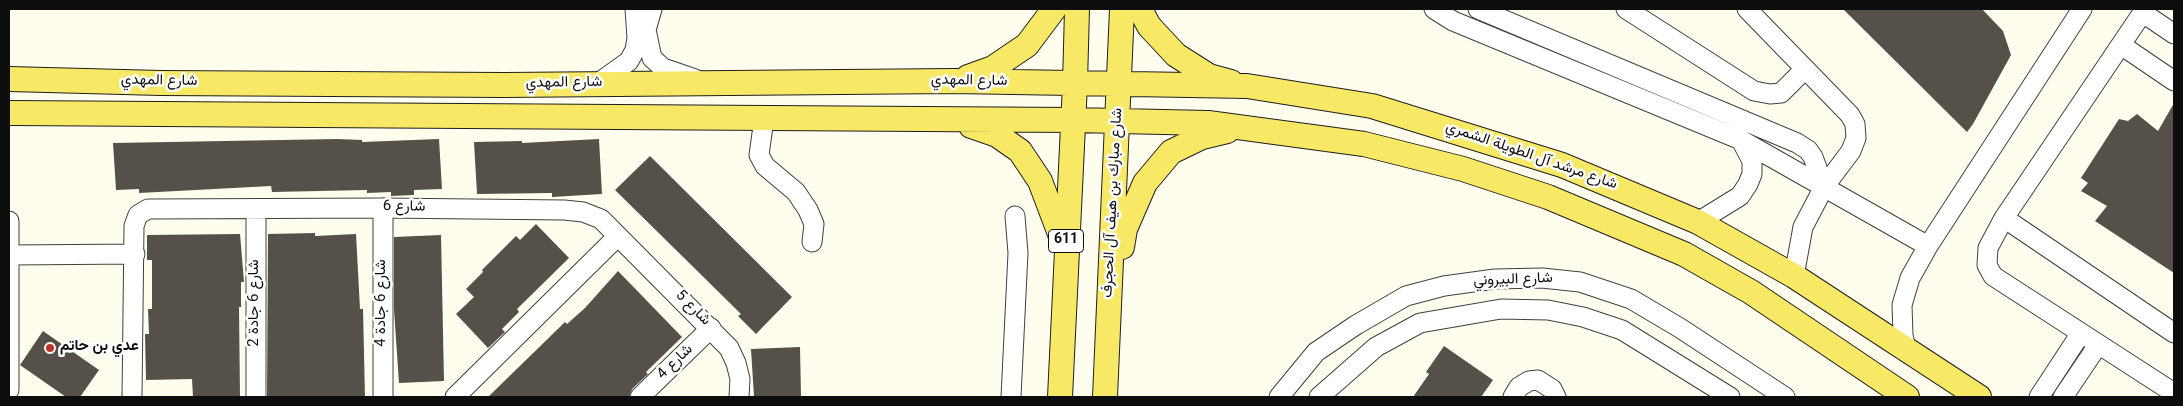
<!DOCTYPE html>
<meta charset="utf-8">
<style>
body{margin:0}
#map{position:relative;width:2183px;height:406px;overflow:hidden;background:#fffeee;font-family:Georgia,serif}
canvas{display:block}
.frame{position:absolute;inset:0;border:10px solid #0d0d0d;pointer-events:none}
</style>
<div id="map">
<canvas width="2183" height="406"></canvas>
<div class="frame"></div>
</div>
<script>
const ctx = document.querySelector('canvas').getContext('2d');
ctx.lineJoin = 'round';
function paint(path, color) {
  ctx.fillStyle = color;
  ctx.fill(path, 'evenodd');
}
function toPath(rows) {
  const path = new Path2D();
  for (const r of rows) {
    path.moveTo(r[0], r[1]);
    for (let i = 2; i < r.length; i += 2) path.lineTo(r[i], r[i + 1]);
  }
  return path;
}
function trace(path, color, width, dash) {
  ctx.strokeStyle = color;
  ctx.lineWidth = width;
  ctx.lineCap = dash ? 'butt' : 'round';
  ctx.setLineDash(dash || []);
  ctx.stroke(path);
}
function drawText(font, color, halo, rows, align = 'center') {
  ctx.font = font + ' Georgia,Vazirmatn,serif';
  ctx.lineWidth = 5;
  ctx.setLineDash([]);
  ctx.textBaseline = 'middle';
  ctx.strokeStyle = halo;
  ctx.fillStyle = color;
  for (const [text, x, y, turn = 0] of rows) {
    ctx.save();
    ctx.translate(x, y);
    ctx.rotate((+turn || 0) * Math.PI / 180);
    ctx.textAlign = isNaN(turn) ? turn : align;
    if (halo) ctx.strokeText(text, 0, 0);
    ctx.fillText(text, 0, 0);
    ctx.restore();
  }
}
const building = toPath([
 [1843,9,1982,9,2003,31,2011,55,1973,124,1967,132],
 [2174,103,2174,273,2095,221,2107,206,2081,191,2088,183,2081,178,2119,119,2128,121,2137,114,2158,131],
 [337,139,362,140,362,142,439,139,442,189,414,190,414,195,391,196,391,192,367,193,367,190,272,192,271,186,139,193,139,189,116,190,113,143],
 [599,139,602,194,552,197,552,193,477,194,474,142,522,141,522,143],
 [650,156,792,297,756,334,738,316,741,314,615,190],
 [536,224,569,258,517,309,519,312,502,329,505,332,488,348,456,314,474,297,466,289,483,272,482,270,516,236,520,240],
 [315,233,315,236,356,234,360,309,363,309,365,397,267,397,268,234],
 [240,234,244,282,241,282,241,307,239,307,240,397,193,397,192,379,146,380,145,334,149,334,148,309,152,309,152,260,147,260,147,235],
 [441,235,444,381,399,383,394,310,394,237],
 [618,271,682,337,646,372,648,374,632,389,629,397,488,397,565,322,567,324,585,308],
 [43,331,99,370,80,397,66,397,20,365],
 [1444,346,1493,380,1481,397,1413,397,1429,374,1426,372],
 [800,347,801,396,754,397,751,349]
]);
const minor = toPath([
 [652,9,646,30,652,58,663,68,695,79],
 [1434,9,1453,21,1741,140,1928,246],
 [1478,9,1797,143,1808,150,1813,157,1824,187],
 [1626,9,1754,91,1770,94,1781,93,1805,69],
 [1747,9,1850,115,1855,124,1856,138,1851,151,1824,187,1803,227,1794,276],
 [2145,9,2004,218,1988,248,1987,265,1993,276,2174,393],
 [2143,13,2174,34],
 [2121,45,2174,81],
 [597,84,629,61,635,50,637,38,635,9],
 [764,119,759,155,765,166,796,192,808,210,814,224,812,242],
 [383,208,383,397],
 [2004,218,2174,333],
 [9,221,9,390],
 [1698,222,1740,196,1748,184,1752,174,1752,161,1741,140],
 [10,255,135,254],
 [1906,349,1903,335,1902,305,1910,278,1928,246,2082,9],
 [132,397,134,226,138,215,148,209,383,208,564,210,583,212,601,219,729,348,736,363,740,379,739,397],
 [256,397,256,209],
 [455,397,618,236],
 [640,397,711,328],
 [1011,397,1018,253,1015,216],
 [1279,397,1316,352,1356,325,1406,296,1444,286,1495,279,1542,278,1580,282,1631,299,1680,328,1785,397],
 [1319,397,1376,347,1420,323,1501,309,1548,310,1583,317,1622,330,1730,397],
 [1513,397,1519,387,1529,381,1538,380,1552,389,1556,397],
 [2039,397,2081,333],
 [2063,397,2098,345]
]);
const major = toPath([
 [1140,9,1149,26,1176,55,1209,76,1231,82],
 [968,77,993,68,1027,45,1054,9],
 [9,79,161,83,504,85,954,81,1247,86,1372,106,1562,165,1698,222,1794,276,1979,397],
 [9,113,1074,120,1208,123,1364,144,1463,169,1548,197,1684,254,1751,292,1907,397],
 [971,126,997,135,1020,151,1040,181,1063,242],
 [1122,247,1125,229,1145,183,1171,152,1202,137,1227,131],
 [1060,397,1075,84,1077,9],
 [1105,397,1122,9]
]);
const markers = [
 [50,348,5,"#bc3627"]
];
const shields = [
 [1066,241,35]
];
const shieldNames = [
 ["611",1066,241]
];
const streetNames = [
 ["شارع المهدي",159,82,1],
 ["شارع المهدي",969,82,1],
 ["شارع المهدي",564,84,-1],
 ["شارع مرشد آل الطويلة الشمري",1531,157,19],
 ["شارع مبارك بن هيف آل الحجرف",1114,203,-87],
 ["شارع 6",404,208,1],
 ["شارع البيروني",1513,281,-2],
 ["شارع 6 جادة 2",256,303,-90],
 ["شارع 6 جادة 4",383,303,-90],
 ["شارع 5",692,309,45],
 ["شارع 4",676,363,-44]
];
const poiNames = [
 ["عدي بن حاتم",60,348]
];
paint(building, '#56504a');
trace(minor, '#404040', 21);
trace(major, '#1e1e1e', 26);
trace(minor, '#fff', 19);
trace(major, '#f7e966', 24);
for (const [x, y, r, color] of markers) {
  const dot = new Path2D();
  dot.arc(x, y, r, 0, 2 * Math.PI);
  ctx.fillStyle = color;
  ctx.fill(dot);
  trace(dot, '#fff', 2);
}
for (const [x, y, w] of shields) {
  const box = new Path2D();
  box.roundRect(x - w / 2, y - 11.5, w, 23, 4);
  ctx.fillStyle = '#fff';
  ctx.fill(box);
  trace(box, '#0d0d0d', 1);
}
drawText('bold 14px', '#0d0d0d', null, shieldNames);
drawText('15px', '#0d0d0d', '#fff', streetNames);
drawText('bold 15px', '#0d0d0d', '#fff', poiNames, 'left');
</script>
